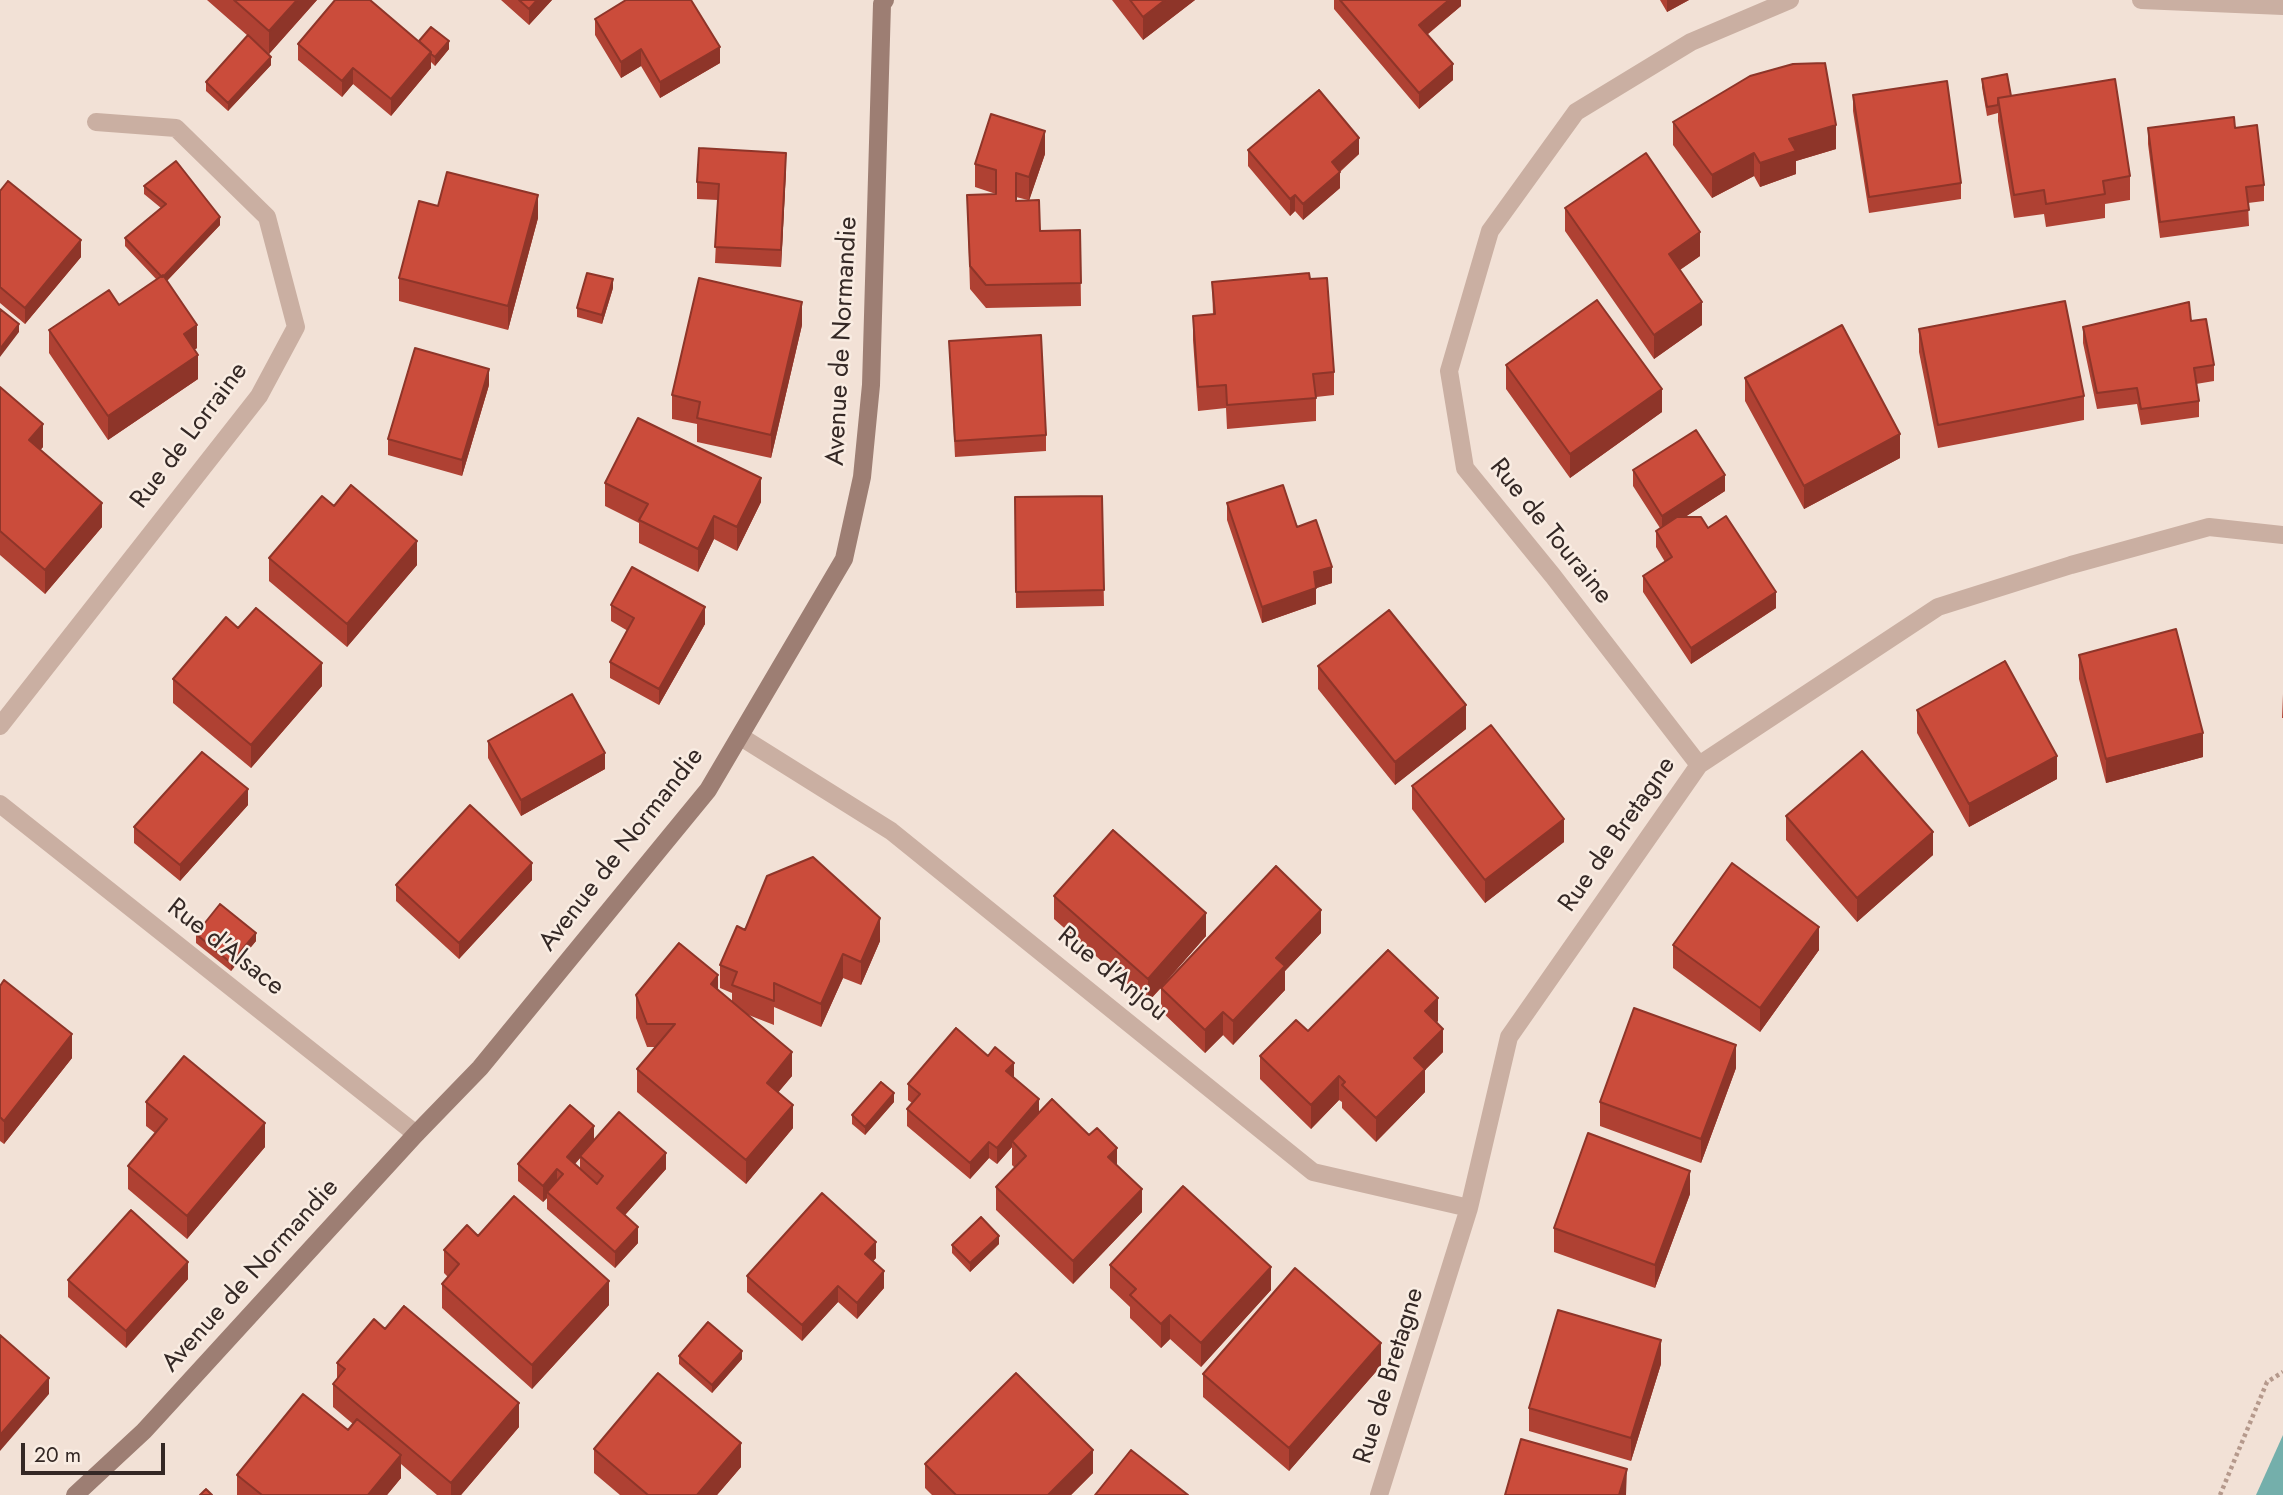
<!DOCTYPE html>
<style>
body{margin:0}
#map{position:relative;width:2283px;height:1495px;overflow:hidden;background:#f2e1d6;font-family:Jost,sans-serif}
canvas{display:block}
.scale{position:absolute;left:21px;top:1443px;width:144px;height:32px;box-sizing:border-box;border:4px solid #342825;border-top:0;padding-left:9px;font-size:21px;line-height:24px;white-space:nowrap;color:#342825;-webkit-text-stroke:5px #f9ece2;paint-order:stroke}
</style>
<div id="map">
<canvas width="2283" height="1495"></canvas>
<div class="scale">20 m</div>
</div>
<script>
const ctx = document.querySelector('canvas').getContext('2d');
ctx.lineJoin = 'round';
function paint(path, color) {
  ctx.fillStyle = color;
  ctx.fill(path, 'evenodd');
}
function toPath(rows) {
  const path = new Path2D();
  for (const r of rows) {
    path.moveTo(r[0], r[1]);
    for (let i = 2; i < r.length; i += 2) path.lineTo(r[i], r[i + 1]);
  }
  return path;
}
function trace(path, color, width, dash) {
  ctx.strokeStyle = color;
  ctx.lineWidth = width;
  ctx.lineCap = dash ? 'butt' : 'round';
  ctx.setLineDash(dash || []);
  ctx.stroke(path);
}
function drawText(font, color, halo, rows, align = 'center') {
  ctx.font = font + ' Jost,sans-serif';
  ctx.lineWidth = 5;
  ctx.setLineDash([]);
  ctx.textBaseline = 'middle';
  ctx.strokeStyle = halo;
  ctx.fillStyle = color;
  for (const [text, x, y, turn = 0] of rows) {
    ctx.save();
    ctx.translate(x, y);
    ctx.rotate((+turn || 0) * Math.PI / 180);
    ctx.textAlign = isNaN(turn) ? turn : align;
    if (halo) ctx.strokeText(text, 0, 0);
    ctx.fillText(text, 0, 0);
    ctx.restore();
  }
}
const water = toPath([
 [2283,1435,2283,1495,2256,1495]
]);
const path = toPath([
 [2220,1495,2267,1382,2283,1372]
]);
const street = toPath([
 [2141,0,2283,6],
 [0,726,259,396,296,327,267,217,176,128,96,122],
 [741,737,891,831,1313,1172,1469,1208],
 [1699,765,1553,576,1465,468,1449,371,1490,231,1576,112,1691,42,1790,0],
 [0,804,416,1134],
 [1379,1495,1469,1208,1509,1037,1699,765,1938,607,2071,565,2209,527,2283,535]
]);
const secondary = toPath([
 [75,1495,144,1431,416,1134,480,1068,708,790,844,559,862,477,871,385,882,4,885,0]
]);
const wall = toPath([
 [207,0,317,0,269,54,271,65,228,111,206,91,206,82,248,36],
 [501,0,552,0,529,25],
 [1112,0,1195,0,1143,40],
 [1334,0,1461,0,1461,6,1427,35,1453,80,1419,109,1334,9],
 [1660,0,1689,0,1667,12],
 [595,19,720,63,660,98,641,66,621,78,595,35],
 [419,41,449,49,435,66,431,62,431,68,391,116,353,84,342,97,298,60,298,44],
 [1982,79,2011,96,2130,176,2130,200,2105,204,2105,218,2046,227,2044,214,2014,218,1998,121,1998,113,1987,116,1982,87],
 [1853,95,1961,183,1961,199,1869,213,1853,111],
 [1673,122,1836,149,1796,161,1796,174,1760,187,1754,176,1712,198,1673,145],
 [2148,128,2235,128,2264,185,2264,201,2248,203,2249,226,2160,238,2148,144],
 [1248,150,1359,154,1340,172,1340,188,1303,220,1295,211,1290,216,1248,166],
 [1045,154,1029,200,1040,231,1080,230,1081,306,986,308,970,289,967,195,996,194,975,187,975,164],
 [1016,197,1028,200,1016,201],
 [786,169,781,267,715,263,718,200,697,199,697,182],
 [144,186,220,225,167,281,197,348,194,350,198,379,108,440,49,353,49,330,119,305,157,280,125,246,125,238,161,208,144,194],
 [0,191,81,257,25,324,0,303],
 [438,206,538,218,508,330,399,301,399,278],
 [1565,208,1700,256,1680,270,1702,325,1654,359,1565,231],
 [1310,279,1334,372,1334,395,1316,397,1316,421,1227,429,1226,408,1198,411,1193,340,1193,316,1213,315,1212,282],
 [613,288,602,324,577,317,577,308],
 [2191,321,2214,365,2214,381,2196,384,2199,401,2199,417,2141,425,2137,404,2097,409,2083,343,2083,327],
 [802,325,771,458,697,442,697,424,672,419,672,395],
 [1919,329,2084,396,2084,420,1938,448,1919,352],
 [949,341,1046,435,1046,451,955,457],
 [1506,365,1662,412,1570,478,1506,389],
 [1745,378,1900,458,1804,509,1745,401],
 [489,385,462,476,388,455,388,439],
 [0,387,43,447,40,450,102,527,45,594,0,555],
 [1633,470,1725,491,1685,517,1708,528,1776,608,1691,664,1643,592,1643,576,1665,562,1656,547,1656,531,1660,528,1633,486],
 [605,483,761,502,737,551,714,539,698,572,639,543,639,523,605,506],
 [1102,496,1104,606,1016,608,1015,497],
 [1227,503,1297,527,1332,583,1316,588,1316,604,1262,623,1227,520],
 [334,506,417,565,347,647,269,581,269,558],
 [611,605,705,624,659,705,610,678,610,662,628,631,611,621],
 [238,628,322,686,251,768,173,703,173,679],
 [2079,655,2203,757,2106,783,2079,679],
 [1318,666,1466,729,1395,785,1318,689],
 [2283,694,2283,718,2282,718],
 [1917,710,2057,779,1969,827,1917,733],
 [488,741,605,769,521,816,488,758],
 [1412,786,1564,842,1485,903,1412,809],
 [248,805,180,881,134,843,134,827],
 [1786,816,1933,855,1857,922,1786,840],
 [532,880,459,959,396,901,396,885],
 [1054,896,1206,936,1163,985,1321,933,1285,971,1285,990,1233,1045,1223,1035,1205,1053,1161,1011,1161,988,1148,1002,1054,919],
 [745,930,880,941,861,985,843,978,821,1027,774,1007,774,1025,746,1014,792,1076,778,1092,793,1128,746,1184,637,1092,637,1069,655,1047,647,1047,636,1018,636,995,718,991,732,1002,732,993,720,988,720,965],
 [196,934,256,941,231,971,196,943],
 [1673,945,1819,950,1760,1032,1673,968],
 [0,986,72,1058,4,1144,0,1141],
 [1438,1021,1437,1022,1443,1052,1425,1070,1425,1092,1376,1142,1342,1108,1342,1102,1339,1100,1311,1129,1260,1079,1260,1056,1308,1031],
 [1736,1068,1701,1163,1600,1126,1600,1102],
 [1014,1078,1039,1113,1117,1165,1142,1212,1073,1284,996,1210,996,1187,1015,1168,1012,1165,1012,1147,997,1164,989,1158,970,1179,907,1126,907,1109,912,1103,908,1100,908,1084],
 [146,1102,265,1147,187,1239,128,1189,128,1166,155,1133,146,1126],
 [894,1102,865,1135,852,1124,852,1115],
 [594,1141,666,1169,625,1215,638,1243,615,1268,547,1209,547,1198,543,1202,518,1181,518,1164],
 [580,1158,580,1169,575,1164],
 [1690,1194,1655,1288,1554,1252,1554,1228],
 [999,1244,970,1272,952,1253,952,1245],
 [444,1250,609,1305,532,1389,442,1308,442,1284,448,1277,444,1273],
 [876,1258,873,1261,884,1288,857,1319,838,1302,802,1341,747,1292,747,1276],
 [1110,1265,1271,1290,1201,1367,1170,1339,1161,1348,1130,1318,1130,1307,1110,1288],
 [188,1279,126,1348,68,1297,68,1280],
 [385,1329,519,1427,461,1495,437,1495,401,1464,401,1478,387,1495,237,1495,237,1475,348,1430,353,1424,333,1407,333,1384,337,1379,337,1363],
 [679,1356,742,1359,712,1393,679,1364],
 [1661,1364,1631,1461,1529,1431,1529,1408],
 [1381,1366,1289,1471,1203,1397,1203,1374],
 [594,1449,741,1467,717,1495,620,1495,594,1473],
 [925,1464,1093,1473,1071,1495,932,1495,925,1488]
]);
const shadedWall = toPath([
 [297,0,317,0,269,54,269,31],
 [537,0,552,0,529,25,529,9],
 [1165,0,1195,0,1143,40,1143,17],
 [1449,0,1461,0,1461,6,1419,41,1419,25],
 [1667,0,1689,0,1667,12],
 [449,41,449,49,435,66,435,57],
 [720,47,720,63,660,98,660,82],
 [641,49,641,66,621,78,621,62],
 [431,52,431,68,391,116,391,99],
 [271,57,271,65,228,111,228,103],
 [1453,64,1453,80,1419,109,1419,93],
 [353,68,353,84,342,97,342,81],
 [1836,125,1836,149,1796,161,1796,174,1760,187,1760,163,1789,139],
 [1045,131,1045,154,1029,201,1029,177],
 [1359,138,1359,154,1332,178,1332,162],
 [786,153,786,169,781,267,781,250],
 [1754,153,1754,176,1712,198,1712,175],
 [1340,172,1340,188,1303,220,1303,204],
 [538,195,538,218,508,330,508,306],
 [1295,195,1295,211,1290,216,1290,199],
 [220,217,220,225,162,286,162,277],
 [1700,232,1700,256,1669,277,1669,254],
 [81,240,81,257,25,324,25,308],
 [613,279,613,288,602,324,602,315],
 [802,302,802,325,771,458,771,435],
 [1702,302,1702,325,1654,359,1654,335],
 [19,324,19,332,0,357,0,349],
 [197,325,197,348,184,357,184,334],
 [198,355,198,379,108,440,108,416],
 [489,369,489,385,462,476,462,460],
 [1662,389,1662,412,1570,478,1570,454],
 [43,424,43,447,29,463,29,440],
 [1900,434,1900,458,1804,509,1804,486],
 [1725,475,1725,491,1662,532,1662,516],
 [761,478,761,502,737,551,737,527],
 [102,503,102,527,45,594,45,570],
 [714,516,714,539,698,572,698,549],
 [417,541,417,565,347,647,347,624],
 [1332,567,1332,583,1314,589,1314,572],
 [1316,588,1316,604,1262,623,1262,607],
 [1776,592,1776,608,1691,664,1691,648],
 [705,607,705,624,659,705,659,689],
 [322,663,322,686,251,768,251,745],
 [1466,705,1466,729,1395,785,1395,762],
 [2203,733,2203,757,2106,783,2106,759],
 [605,753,605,769,521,816,521,800],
 [2057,756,2057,779,1969,827,1969,804],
 [248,789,248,805,180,881,180,865],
 [1564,819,1564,842,1485,903,1485,880],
 [1933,832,1933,855,1857,922,1857,898],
 [532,863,532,880,459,959,459,943],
 [1321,910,1321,933,1285,971,1285,990,1233,1045,1233,1021,1276,958],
 [1206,913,1206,936,1148,1002,1148,979],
 [880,918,880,941,861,985,861,962],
 [1819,927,1819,950,1760,1032,1760,1008],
 [256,933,256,941,231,971,231,963],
 [843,954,843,978,821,1027,821,1004],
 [718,975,718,999,711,984],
 [1438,998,1438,1021,1425,1034,1425,1011],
 [1223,1012,1223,1035,1205,1053,1205,1030],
 [1443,1029,1443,1052,1425,1070,1425,1092,1376,1142,1376,1118,1414,1058],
 [72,1034,72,1058,4,1144,4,1121],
 [1736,1045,1736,1068,1701,1163,1701,1139],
 [792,1052,792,1076,767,1106,767,1083],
 [1014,1063,1014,1079,1006,1071],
 [1339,1076,1339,1100,1311,1129,1311,1105],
 [894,1093,894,1102,865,1135,865,1127],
 [1039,1099,1039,1115,1012,1141,1012,1147,997,1164,997,1148],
 [793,1105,793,1128,746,1184,746,1160],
 [265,1123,265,1147,187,1239,187,1216],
 [594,1126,594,1142,567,1173,567,1157],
 [989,1142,989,1158,970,1179,970,1163],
 [1117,1148,1117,1171,1108,1157],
 [666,1153,666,1169,617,1224,617,1208],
 [557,1169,557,1186,547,1192,547,1198,543,1202,543,1186],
 [1690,1171,1690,1194,1655,1288,1655,1265],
 [1142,1189,1142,1212,1073,1284,1073,1261],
 [638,1227,638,1243,615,1268,615,1252],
 [999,1236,999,1244,970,1272,970,1263],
 [876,1242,876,1258,865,1270,865,1254],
 [188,1262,188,1279,126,1348,126,1331],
 [1271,1267,1271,1290,1201,1367,1201,1343],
 [884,1271,884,1288,857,1319,857,1303],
 [609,1281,609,1305,532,1389,532,1365],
 [838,1286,838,1302,802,1341,802,1325],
 [1170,1315,1170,1339,1161,1348,1161,1324],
 [1661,1340,1661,1364,1631,1461,1631,1438],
 [1381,1343,1381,1366,1289,1471,1289,1448],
 [742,1351,742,1359,712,1393,712,1385],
 [49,1378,49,1394,0,1451,0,1435],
 [519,1403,519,1427,461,1495,451,1495,451,1483],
 [741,1443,741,1467,717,1495,697,1495],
 [1093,1450,1093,1473,1071,1495,1048,1495],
 [401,1455,401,1478,387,1495,368,1495],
 [1627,1469,1626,1495,1619,1495]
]);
const building = toPath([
 [234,0,297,0,269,31,234,0],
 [335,0,370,0,431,52,391,99,353,68,342,81,298,44,335,0],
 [519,0,537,0,529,9,519,0],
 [626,0,691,0,720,47,660,82,641,49,621,62,595,19,626,0],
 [1130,0,1165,0,1143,17,1130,0],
 [1340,0,1449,0,1419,25,1453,64,1419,93,1340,0],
 [431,27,449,41,435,57,431,54,431,52,419,41,431,27],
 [248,35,271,57,228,103,206,82,248,35],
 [1825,63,1836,125,1789,139,1796,151,1760,163,1754,153,1712,175,1673,122,1750,76,1793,64,1825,63],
 [2007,74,2011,96,1998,98,1998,105,1987,107,1982,79,2007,74],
 [2115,79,2130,176,2103,181,2105,194,2046,204,2044,190,2014,195,1998,98,2115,79],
 [1947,81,1961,183,1869,197,1853,95,1947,81],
 [1319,90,1359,138,1332,162,1340,172,1303,204,1295,195,1290,199,1248,150,1319,90],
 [991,114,1045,131,1029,177,1016,173,1016,201,1039,200,1040,231,1080,230,1081,283,986,285,970,266,967,195,996,194,996,170,975,164,991,114],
 [2234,117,2235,128,2257,125,2264,185,2246,187,2249,210,2160,222,2148,128,2234,117],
 [699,148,786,153,781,250,715,247,719,184,697,182,699,148],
 [1646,153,1700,232,1669,254,1702,302,1654,335,1565,208,1646,153],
 [176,161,220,217,164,276,162,277,125,238,166,204,144,186,176,161],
 [447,172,538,195,508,306,399,278,419,201,438,206,447,172],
 [8,181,81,240,25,308,0,287,0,191,8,181],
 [587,273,613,279,602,315,577,308,587,273],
 [1309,273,1310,279,1327,278,1334,372,1313,374,1316,398,1227,405,1226,385,1198,387,1193,316,1215,314,1212,282,1309,273],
 [163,275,197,325,184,334,198,355,108,416,49,330,109,290,119,305,163,275],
 [699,278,802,302,771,435,697,418,700,402,672,395,699,278],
 [1597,300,1662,389,1570,454,1506,365,1597,300],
 [2065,301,2084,396,1938,425,1919,329,2065,301],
 [2189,302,2191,321,2206,319,2214,365,2194,368,2199,401,2141,409,2137,388,2097,393,2083,327,2189,302],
 [0,309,19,324,0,349,0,309],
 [1842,325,1900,434,1804,486,1745,378,1842,325],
 [1041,335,1046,435,955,441,949,341,1041,335],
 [415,348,489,369,462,460,388,439,415,348],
 [0,387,43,424,29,440,102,503,45,570,0,531,0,387],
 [638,418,761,478,737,527,714,516,698,549,639,520,648,504,605,483,638,418],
 [1696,430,1725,475,1662,516,1633,470,1696,430],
 [351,485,417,541,347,624,269,558,322,496,334,506,351,485],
 [1283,485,1297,527,1316,520,1332,567,1314,572,1316,588,1262,607,1227,503,1283,485],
 [1102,496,1104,590,1016,592,1015,497,1102,496],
 [1726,516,1776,592,1691,648,1643,576,1672,557,1656,531,1677,517,1701,517,1708,528,1726,516],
 [632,567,705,607,659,689,610,662,634,618,611,605,632,567],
 [256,608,322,663,251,745,173,679,226,617,238,628,256,608],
 [1389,610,1466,705,1395,762,1318,666,1389,610],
 [2176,629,2203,733,2106,759,2079,655,2176,629],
 [2005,661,2057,756,1969,804,1917,710,2005,661],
 [572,694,605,753,521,800,488,741,572,694],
 [1491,725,1564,819,1485,880,1412,786,1491,725],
 [1862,751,1933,832,1857,898,1786,816,1862,751],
 [202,752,248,789,180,865,134,827,202,752],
 [470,805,532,863,459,943,396,885,470,805],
 [1113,830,1206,913,1148,979,1054,896,1113,830],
 [813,857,880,918,861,962,843,954,821,1004,774,983,774,1001,732,985,737,972,720,965,737,926,745,930,767,876,813,857],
 [1732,863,1819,927,1760,1008,1673,945,1732,863],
 [1276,866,1321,910,1276,958,1285,966,1233,1021,1223,1012,1205,1030,1161,988,1276,866],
 [220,904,256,933,231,963,196,934,220,904],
 [679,943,718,975,711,984,792,1052,767,1083,793,1105,746,1160,637,1069,675,1024,647,1024,636,995,679,943],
 [1388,950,1438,998,1425,1011,1443,1029,1414,1058,1425,1069,1376,1118,1342,1085,1345,1082,1339,1076,1311,1105,1260,1056,1296,1020,1308,1031,1388,950],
 [4,980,72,1034,4,1121,0,1117,0,986,4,980],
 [1634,1008,1736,1045,1701,1139,1600,1102,1634,1008],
 [956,1028,988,1056,995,1047,1014,1063,1006,1071,1039,1099,997,1148,989,1142,970,1163,907,1109,920,1094,908,1084,956,1028],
 [184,1056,265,1123,187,1216,128,1166,167,1119,146,1102,184,1056],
 [881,1082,894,1093,865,1127,852,1115,881,1082],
 [1052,1099,1089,1135,1097,1128,1117,1148,1108,1157,1142,1189,1073,1261,996,1187,1026,1156,1012,1141,1052,1099],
 [570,1105,594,1126,567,1157,597,1184,603,1176,580,1156,619,1112,666,1153,617,1208,638,1227,615,1252,547,1192,563,1174,557,1169,543,1186,518,1164,570,1105],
 [1588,1133,1690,1171,1655,1265,1554,1228,1588,1133],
 [1183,1186,1271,1267,1201,1343,1170,1315,1161,1324,1130,1295,1136,1289,1110,1265,1183,1186],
 [822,1193,876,1242,865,1254,884,1271,857,1303,838,1286,802,1325,747,1276,822,1193],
 [514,1196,609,1281,532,1365,442,1284,459,1264,444,1250,467,1225,478,1236,514,1196],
 [131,1210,188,1262,126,1331,68,1280,131,1210],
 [981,1217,999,1236,970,1263,952,1245,981,1217],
 [1295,1268,1381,1343,1289,1448,1203,1374,1295,1268],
 [404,1306,519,1403,451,1483,333,1384,345,1369,337,1363,374,1319,385,1329,404,1306],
 [1558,1310,1661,1340,1631,1438,1529,1408,1558,1310],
 [708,1322,742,1351,712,1385,679,1356,708,1322],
 [0,1335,49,1378,0,1435,0,1335],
 [658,1373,741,1443,697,1495,648,1495,594,1449,658,1373],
 [1016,1373,1093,1450,1048,1495,956,1495,925,1464,1016,1373],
 [303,1394,348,1430,357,1419,401,1455,368,1495,262,1495,237,1475,303,1394],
 [1521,1439,1627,1469,1619,1495,1505,1495,1521,1439],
 [1131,1450,1188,1495,1095,1495,1131,1450],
 [206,1489,212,1495,200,1495,206,1489]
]);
const streetNames = [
 ["Avenue de Normandie",843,341,-87],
 ["Rue de Lorraine",190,436,-53],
 ["Rue de Touraine",1550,532,51],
 ["Rue de Bretagne",1618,835,-55],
 ["Avenue de Normandie",622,850,-52],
 ["Rue d'Alsace",225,948,38],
 ["Rue d'Anjou",1112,975,39],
 ["Avenue de Normandie",251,1276,-48],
 ["Rue de Bretagne",1390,1376,-73]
];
paint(water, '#74afab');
trace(path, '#b5998c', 4.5, [3.5, 3.5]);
trace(street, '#caafa2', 18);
trace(secondary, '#9d7e73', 18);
paint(wall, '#af4133');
paint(shadedWall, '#8e3529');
paint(building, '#cb4c3b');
trace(building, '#8e3529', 2);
drawText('26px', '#342825', '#f9ece2', streetNames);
</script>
